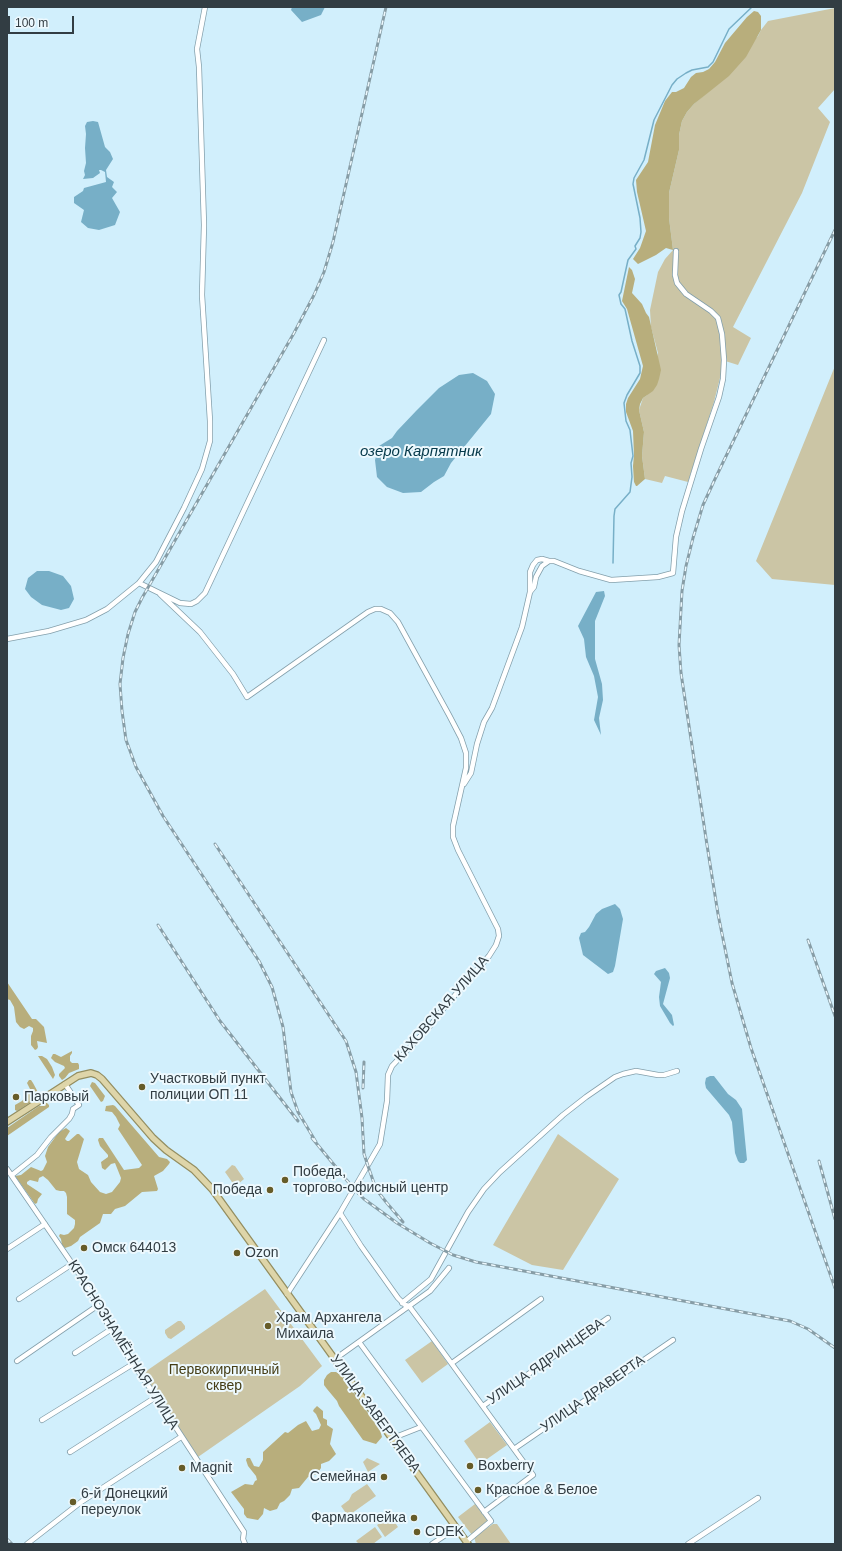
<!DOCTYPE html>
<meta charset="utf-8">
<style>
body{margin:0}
#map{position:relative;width:842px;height:1551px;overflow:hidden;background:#d1effc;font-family:Helvetica,sans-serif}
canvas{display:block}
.frame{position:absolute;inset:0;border:8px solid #323d43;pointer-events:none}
.scale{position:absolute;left:8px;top:16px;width:66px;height:18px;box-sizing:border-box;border:2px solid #323d43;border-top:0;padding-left:5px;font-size:12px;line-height:14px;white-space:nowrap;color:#323d43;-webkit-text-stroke:3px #edf9fe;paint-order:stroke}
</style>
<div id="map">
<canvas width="842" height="1551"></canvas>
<div class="frame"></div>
<div class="scale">100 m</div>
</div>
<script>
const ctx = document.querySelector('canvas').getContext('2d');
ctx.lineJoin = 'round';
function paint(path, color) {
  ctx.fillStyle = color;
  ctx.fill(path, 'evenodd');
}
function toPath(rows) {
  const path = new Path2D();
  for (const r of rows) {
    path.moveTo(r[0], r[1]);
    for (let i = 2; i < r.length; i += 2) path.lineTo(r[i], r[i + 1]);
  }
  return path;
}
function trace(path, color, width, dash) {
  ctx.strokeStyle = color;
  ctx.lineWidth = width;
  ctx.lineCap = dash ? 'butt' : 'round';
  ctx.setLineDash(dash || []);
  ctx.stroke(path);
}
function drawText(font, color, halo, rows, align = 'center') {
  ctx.font = font + ' Helvetica,sans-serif';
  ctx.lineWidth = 4;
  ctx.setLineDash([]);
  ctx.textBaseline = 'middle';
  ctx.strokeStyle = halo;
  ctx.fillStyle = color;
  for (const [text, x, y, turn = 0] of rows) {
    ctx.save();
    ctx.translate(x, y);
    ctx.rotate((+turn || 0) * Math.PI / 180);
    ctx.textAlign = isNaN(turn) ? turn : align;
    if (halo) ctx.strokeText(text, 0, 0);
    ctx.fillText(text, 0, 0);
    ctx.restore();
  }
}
const green = toPath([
 [835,8,835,89,818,108,830,122,802,193,733,327,751,338,738,365,722,360,721,374,714,402,688,482,665,476,662,483,645,479,642,456,644,432,639,410,643,398,647,395,658,353,651,327,650,310,658,272,665,259,673,250,669,218,669,193,679,150,679,135,682,121,687,112,694,104,709,91,758,36,761,30,768,21],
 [835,366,835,585,772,579,756,561],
 [558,1134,619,1179,563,1270,532,1265,493,1245],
 [232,1165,235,1166,244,1179,236,1186,234,1185,225,1172],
 [265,1289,322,1366,300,1386,198,1457,142,1374],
 [178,1321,181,1321,185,1326,185,1329,171,1339,168,1338,165,1333,165,1330],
 [432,1341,448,1364,422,1383,405,1360],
 [490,1422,507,1445,480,1464,464,1441],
 [367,1458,380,1464,368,1472,363,1462],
 [367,1484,376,1496,348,1516,341,1506,349,1500,352,1494],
 [475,1504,489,1522,472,1535,458,1517],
 [390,1515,398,1527,385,1537,377,1525],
 [493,1524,497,1524,511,1544,476,1544,474,1537],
 [375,1527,382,1537,373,1544,359,1544,356,1541]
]);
const forest = toPath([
 [754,11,758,12,761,16,761,30,746,57,729,76,694,104,687,112,682,121,679,135,679,150,669,193,669,218,673,250,666,248,656,255,638,264,633,259,640,248,646,231,637,192,636,180,648,162,655,125,665,101,672,92,676,92,684,88,691,77,696,73,703,72,709,69,715,62,725,43,747,17],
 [629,267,632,270,635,279,632,293,642,304,646,313,649,317,661,370,659,379,657,385,653,391,643,398,640,404,639,410,644,432,642,456,645,479,637,486,636,486,634,482,633,466,634,455,633,431,626,412,626,404,628,398,640,379,643,366,627,309,622,301],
 [7,982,32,1019,36,1019,44,1027,47,1043,37,1041,38,1047,37,1049,35,1050,31,1045,31,1036,33,1031,33,1028,29,1026,24,1029,20,1027,16,1022,14,1007,10,1000,7,999],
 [72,1051,72,1053,70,1056,70,1061,72,1063,78,1063,79,1065,79,1069,69,1073,65,1078,62,1080,59,1076,59,1074,65,1068,64,1066,55,1062,51,1058,53,1054,55,1054,61,1057],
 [38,1056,42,1056,47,1059,52,1067,55,1075,53,1079],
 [29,1080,31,1080,33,1083,40,1096,17,1111,15,1110,15,1105,22,1101,31,1091,27,1083],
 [92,1082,95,1083,105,1096,103,1101,101,1102,90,1086],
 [44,1102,46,1102,49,1105,49,1107,7,1136,7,1128,39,1106,43,1106],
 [113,1105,115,1106,159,1157,167,1159,170,1162,169,1164,163,1171,154,1176,158,1189,157,1191,142,1192,125,1206,115,1209,111,1214,103,1214,100,1223,80,1237,78,1241,71,1246,65,1248,62,1245,61,1239,59,1236,60,1234,64,1235,68,1234,74,1228,75,1224,75,1220,67,1214,67,1197,66,1193,64,1191,60,1191,56,1190,48,1180,43,1176,39,1178,38,1182,30,1180,27,1182,27,1184,42,1194,38,1199,37,1203,35,1204,15,1176,21,1175,31,1167,41,1171,43,1170,47,1162,45,1156,48,1147,59,1132,66,1128,70,1131,65,1139,67,1141,69,1141,77,1134,79,1134,84,1139,77,1162,79,1169,88,1175,91,1182,100,1192,106,1194,112,1192,120,1182,121,1178,115,1163,111,1164,105,1170,102,1168,101,1162,108,1157,108,1155,100,1146,98,1140,99,1138,103,1138,124,1170,139,1168,142,1165,118,1129,120,1125,116,1117,112,1112,105,1111,106,1106],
 [331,1372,336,1372,341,1375,380,1430,382,1437,376,1444,363,1440,339,1406,337,1401,327,1389,324,1385,324,1380,327,1375],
 [317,1406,323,1411,323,1418,327,1420,327,1425,333,1429,330,1444,336,1454,329,1461,321,1464,321,1468,317,1474,308,1477,299,1488,292,1489,290,1495,284,1501,280,1503,277,1509,270,1511,264,1508,263,1514,258,1520,247,1518,244,1514,244,1509,231,1492,245,1484,253,1485,255,1481,257,1480,256,1476,248,1466,246,1460,247,1458,250,1458,254,1466,259,1467,263,1460,263,1452,285,1432,288,1433,298,1425,306,1421,312,1431,319,1429,321,1425,316,1414,313,1411,314,1409]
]);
const water = toPath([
 [292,7,325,7,321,15,302,22,291,10],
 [93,121,98,122,105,147,110,152,113,159,106,170,107,177,114,182,112,187,117,192,112,198,120,212,115,225,99,230,88,228,81,222,84,210,74,203,74,197,83,191,84,188,106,182,105,172,101,170,99,170,100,173,93,178,83,179,85,175,84,171,86,163,85,148,86,134,85,126,87,122],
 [473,373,487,381,495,394,491,414,451,463,444,476,434,482,421,492,403,493,387,487,377,477,375,460,379,446,392,438,397,431,416,411,439,388,459,375],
 [37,571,49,571,63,576,71,586,74,599,69,608,61,610,42,605,31,597,25,589,28,578],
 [604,591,605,596,595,621,595,659,602,684,603,700,599,718,601,735,594,720,598,697,594,676,586,657,584,639,578,626,596,592],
 [615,904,620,909,623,919,615,966,613,972,608,974,583,955,579,938,581,933,585,932,589,927,596,914,602,909],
 [665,968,669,973,670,978,663,1004,672,1015,674,1025,673,1026,670,1023,660,1006,659,997,661,982,654,974,656,971],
 [710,1076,714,1076,728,1094,736,1100,742,1109,747,1160,744,1163,740,1163,738,1161,735,1153,732,1122,729,1115,706,1088,705,1083,706,1078]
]);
const stream = toPath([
 [613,563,614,516,615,509,630,492,632,477,631,463,633,456,631,439,630,430,626,421,624,403,627,395,640,373,640,366,632,341,625,309,621,304,619,295,621,292,628,260,636,249,635,246,640,238,641,232,640,218,633,184,634,178,644,160,654,120,672,85,677,79,686,73,692,70,708,67,713,62,729,29,752,7]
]);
const minor = toPath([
 [139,583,156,562,184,508,202,469,210,441,210,421,202,295,204,225,199,67,197,49,205,7],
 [530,592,530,572,533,565,537,560,542,559,549,561],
 [160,594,200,632,233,674,247,697,368,612,375,609,381,609,390,613,398,622,449,715,461,738,466,753,466,768,453,826,453,837,458,850,498,929,499,936,496,945,489,956,443,1009,430,1026,392,1066,388,1075,387,1101,380,1144,340,1213,287,1294],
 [7,639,49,631,86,620,107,609,139,583,180,603,191,604,197,601,205,593,324,340],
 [464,784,471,773,477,744,484,722,492,708,522,627,530,592,534,587,536,577,542,566,549,561,554,561,579,571,611,580,658,577,673,573,676,537,682,511,701,449,719,397,723,379,724,360,722,334,718,318,711,311,686,294,677,283,675,275,676,251],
 [7,1169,84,1281,116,1339,156,1397,244,1532,243,1539,245,1544],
 [12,1175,37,1155,51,1137,69,1119,72,1114,73,1109,79,1105,65,1084],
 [340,1213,361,1246,398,1298,405,1305,409,1306,430,1334,533,1475,484,1512],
 [7,1249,45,1224],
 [19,1299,72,1264],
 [402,1303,431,1279,468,1212,484,1189,500,1172,563,1115,586,1097,615,1077,623,1074,636,1071,658,1075,664,1075,677,1071],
 [359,1342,491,1521,466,1542],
 [75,1353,110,1330],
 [335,1359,430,1291,449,1268],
 [17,1361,97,1306],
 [452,1363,541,1299],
 [483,1406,608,1318],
 [42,1420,133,1364],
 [393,1438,421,1427],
 [514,1449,673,1340],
 [70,1452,156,1397],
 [27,1544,81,1502,181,1437],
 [432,1544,456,1528],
 [688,1544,758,1498]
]);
const major = toPath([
 [7,1122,78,1076,91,1073,97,1075,102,1079,153,1138,166,1150,194,1170,212,1189,468,1544]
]);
const rail = toPath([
 [835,230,715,479,703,505,693,538,686,566,682,591,679,645,681,673,707,845,718,914,732,983,751,1048,835,1288],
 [215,844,346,1041,356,1072,362,1118,364,1154,368,1166,376,1189,386,1202,403,1222],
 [158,925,220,1021,298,1121],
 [808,940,835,1016],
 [363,1088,364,1062],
 [312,1138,354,1189,364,1199,397,1223,430,1243,453,1255,476,1262,790,1321,808,1329,835,1348],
 [316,1142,298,1112,291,1092,283,1027,272,987,259,961,163,816,136,767,126,740,122,711,120,684,123,658,128,634,135,612,142,598,294,333,314,295,324,272,333,242,386,7],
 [819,1161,835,1219],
 [7,1539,12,1544]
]);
const markers = [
 [142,1087,4,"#665c29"],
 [16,1097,4,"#665c29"],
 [285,1180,4,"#665c29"],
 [270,1190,4,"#665c29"],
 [84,1248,4,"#665c29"],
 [237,1253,4,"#665c29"],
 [268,1326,4,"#665c29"],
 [470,1466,4,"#665c29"],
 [182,1468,4,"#665c29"],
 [384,1477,4,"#665c29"],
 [478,1490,4,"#665c29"],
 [73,1502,4,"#665c29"],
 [414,1518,4,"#665c29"],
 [417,1532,4,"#665c29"]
];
const streetNames = [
 ["КАХОВСКАЯ УЛИЦА",442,1009,-49],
 ["КРАСНОЗНАМЁННАЯ УЛИЦА",123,1345,58],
 ["УЛИЦА ЯДРИНЦЕВА",546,1362,-35],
 ["УЛИЦА ДРАВЕРТА",593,1394,-35],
 ["УЛИЦА ЗАВЕРТЯЕВА",375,1414,54]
];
const poiNames = [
 ["Участковый пункт",150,1079],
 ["полиции ОП 11",150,1095],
 ["Парковый",24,1097],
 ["Победа,",293,1172],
 ["торгово-офисный центр",293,1188],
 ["Победа",262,1190,"right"],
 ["Омск 644013",92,1248],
 ["Ozon",245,1253],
 ["Храм Архангела",276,1318],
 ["Михаила",276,1334],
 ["Boxberry",478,1466],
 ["Magnit",190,1468],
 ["Семейная",376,1477,"right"],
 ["Красное & Белое",486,1490],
 ["6-й Донецкий",81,1494],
 ["переулок",81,1510],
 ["Фармакопейка",406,1518,"right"],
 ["CDEK",425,1532]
];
const parkNames = [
 ["Первокирпичный",224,1370],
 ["сквер",224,1386]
];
const waterNames = [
 ["озеро Карпятник",421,452]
];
paint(green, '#cbc5a5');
paint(forest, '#b8ae7c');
paint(water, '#77afc7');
trace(stream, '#77afc7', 1.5);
trace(minor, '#839fab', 6);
trace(major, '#948e60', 8);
trace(minor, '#fff', 4.5);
trace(major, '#ded5a9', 5.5);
trace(rail, '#879da6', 3);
trace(rail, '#edf9fe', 1.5, [4.5]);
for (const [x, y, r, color] of markers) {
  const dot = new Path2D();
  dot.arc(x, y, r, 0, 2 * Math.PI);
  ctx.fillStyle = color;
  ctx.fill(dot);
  trace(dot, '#edf9fe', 1.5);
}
drawText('14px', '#323d43', '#edf9fe', streetNames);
drawText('14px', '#323d43', '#edf9fe', poiNames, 'left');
drawText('14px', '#453d15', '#edf9fe', parkNames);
drawText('italic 15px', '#05394a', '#edf9fe', waterNames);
</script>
